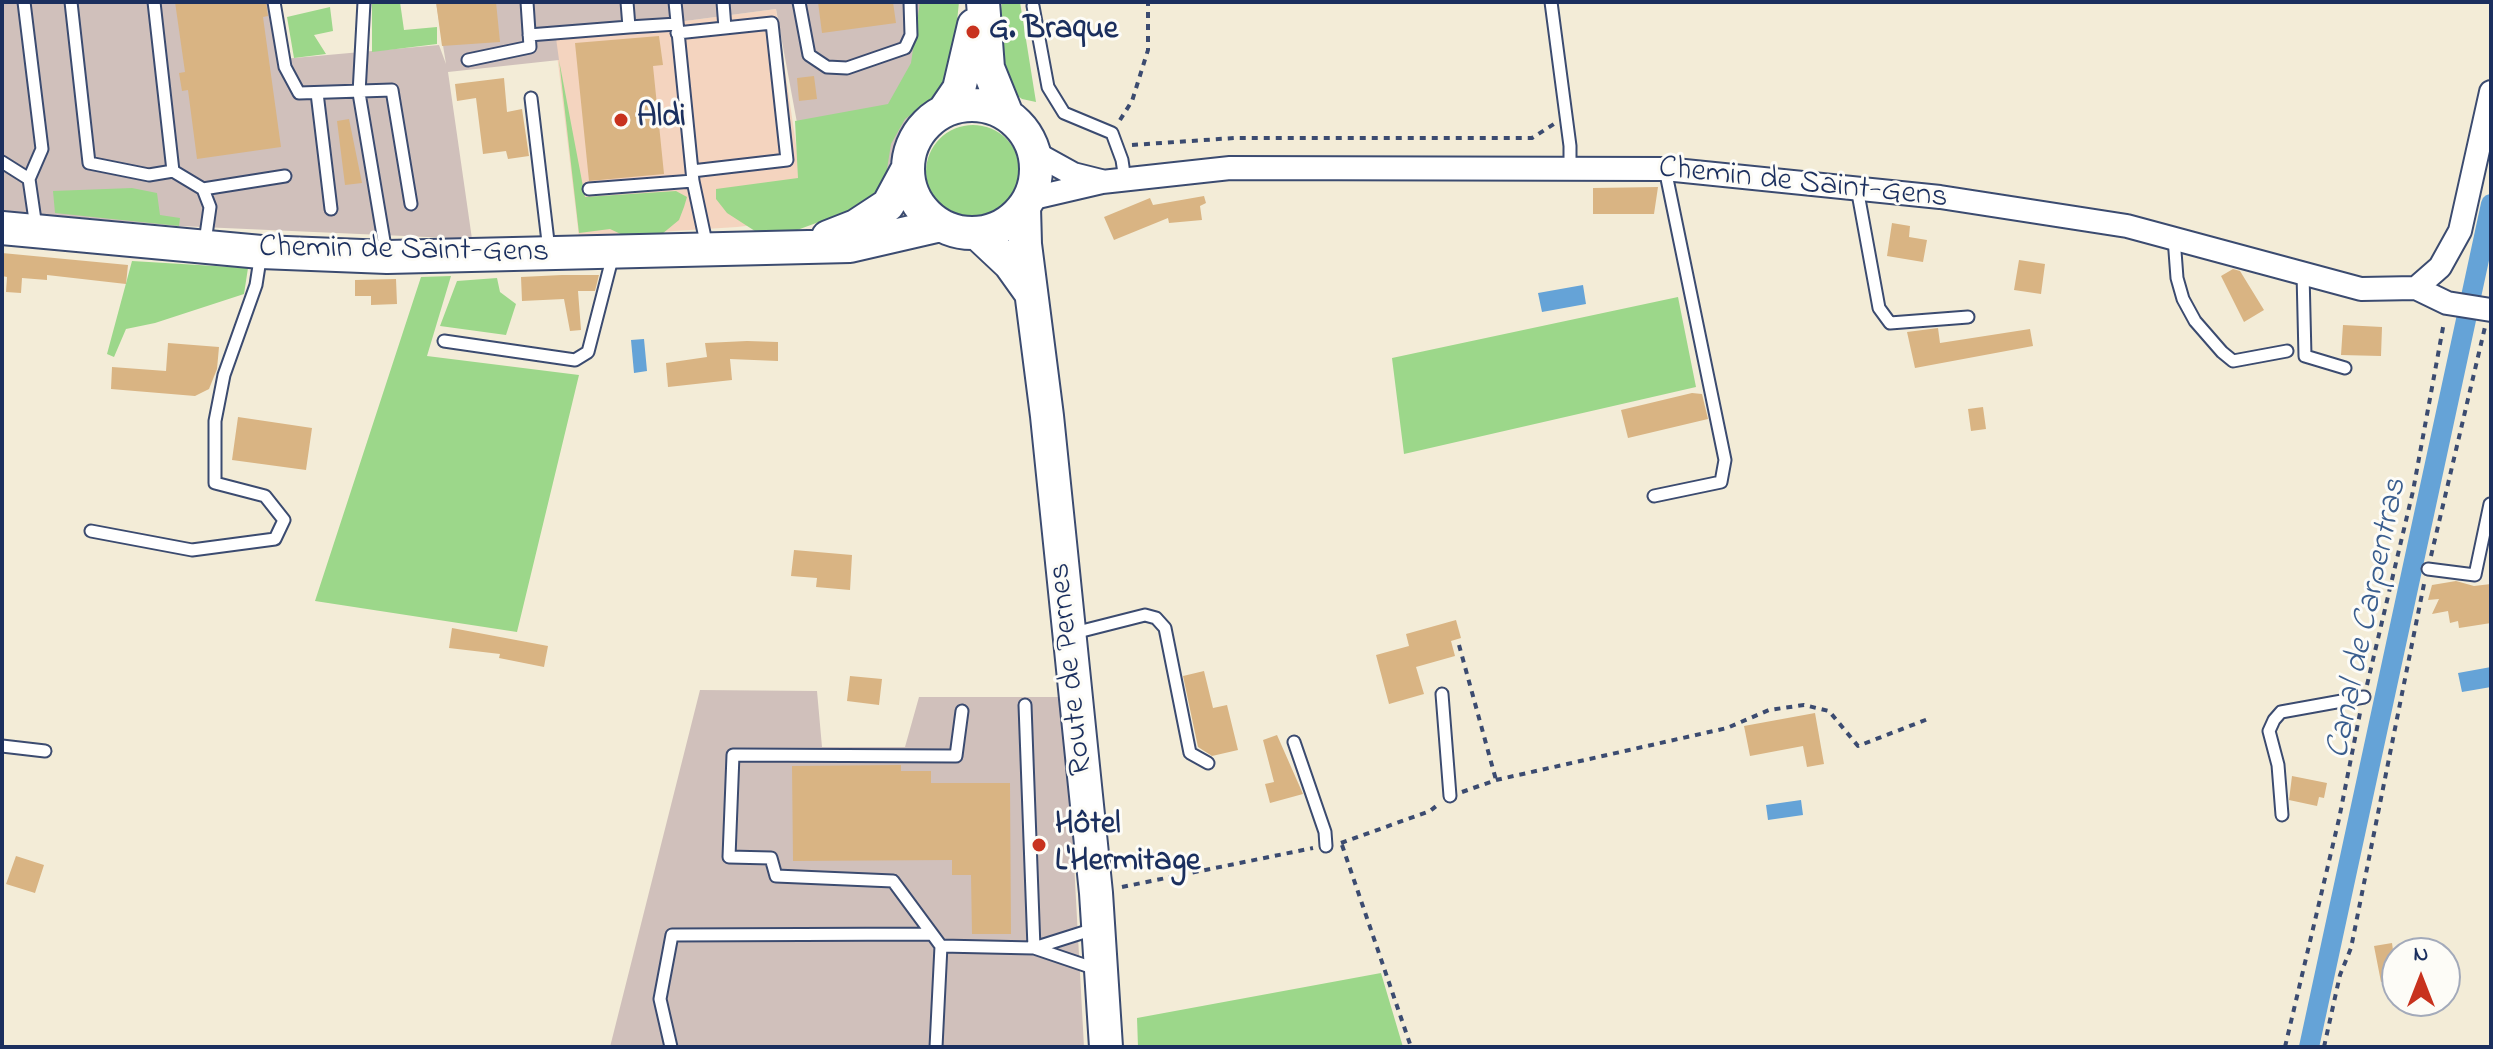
<!DOCTYPE html>
<meta charset="utf-8">
<style>
body{margin:0}
#map{position:relative;width:2493px;height:1049px;overflow:hidden;background:#f3ecd7;font-family:"Indie Flower",sans-serif}
canvas{display:block}
.frame{position:absolute;inset:0;border:4px solid #1b2f5e;pointer-events:none}
.north{position:absolute;left:2381px;top:937px;width:80px;height:80px;box-sizing:border-box;background:#fdfcf7;border:2px solid #a3aaba;border-radius:50%;rotate:0deg;font-size:22px;font-weight:700;line-height:32px;text-align:center;color:#1b2f5e}
.north::after{content:'';display:block;margin:auto;width:28px;height:36px;background:#c8321e;clip-path:polygon(50% 0,100% 100%,50% 72%,0 100%)}
</style>
<div id="map">
<canvas width="2493" height="1049"></canvas>
<div class="frame"></div>
<div class="north">N</div>
</div>
<script>
const ctx = document.querySelector('canvas').getContext('2d');
ctx.lineJoin = 'round';
function paint(path, color) {
  ctx.fillStyle = color;
  ctx.fill(path, 'evenodd');
}
function toPath(rows) {
  const path = new Path2D();
  for (const r of rows) {
    if (r.length === 3) {
      path.moveTo(r[0] + r[2], r[1]);
      path.arc(r[0], r[1], r[2], 0, 2 * Math.PI);
      continue;
    }
    path.moveTo(r[0], r[1]);
    for (let i = 2; i < r.length; i += 2) path.lineTo(r[i], r[i + 1]);
  }
  return path;
}
function trace(path, color, width, dash) {
  ctx.strokeStyle = color;
  ctx.lineWidth = width;
  ctx.lineCap = dash ? 'butt' : 'round';
  ctx.setLineDash(dash || []);
  ctx.stroke(path);
}
function drawText(font, color, halo, rows, align = 'center') {
  ctx.font = font + ' "Indie Flower",sans-serif';
  ctx.lineWidth = 6;
  ctx.setLineDash([]);
  ctx.textBaseline = 'middle';
  ctx.strokeStyle = halo;
  ctx.fillStyle = color;
  for (const [text, x, y, turn = 0] of rows) {
    ctx.save();
    ctx.translate(x, y);
    ctx.rotate((+turn || 0) * Math.PI / 180);
    ctx.textAlign = isNaN(turn) ? turn : align;
    if (halo) ctx.strokeText(text, 0, 0);
    ctx.fillText(text, 0, 0);
    ctx.restore();
  }
}
const built = toPath([
 [776,9,807,219,737,227,579,237,555,38]
]);
const industrial = toPath([
 [2,2,276,2,283,59,439,45,446,64,436,2,945,2,955,64,924,113,895,142,887,176,814,215,776,9,556,38,559,60,448,72,472,239,179,226,2,211],
 [700,690,817,691,822,747,905,747,919,697,1065,697,1084,1047,610,1047]
]);
const green = toPath([
 [372,2,400,2,404,30,437,27,437,44,372,52],
 [920,2,959,2,951,80,942,92,905,119,891,144,884,188,876,201,789,233,758,233,727,213,716,199,716,189,798,178,795,121,888,104,911,63],
 [1002,2,1020,2,1036,102,1022,99,1011,91,997,44],
 [330,7,333,31,314,35,326,54,294,58,287,17],
 [559,60,585,197,676,191,687,197,684,207,679,220,662,234,650,238,627,237,610,229,579,233],
 [973,172,47],
 [132,188,157,193,160,215,180,218,179,226,55,213,53,191],
 [132,261,248,268,244,294,155,323,126,329,114,357,107,354],
 [451,276,427,356,579,375,517,632,315,601,421,277],
 [497,278,500,292,516,304,506,335,440,326,457,281],
 [1678,297,1696,387,1404,454,1392,358],
 [1381,973,1403,1047,1138,1047,1137,1018]
]);
const water = toPath([
 [1583,285,1586,304,1542,312,1538,293],
 [644,339,647,371,634,373,631,340],
 [2491,667,2491,687,2462,692,2458,673],
 [1801,800,1803,815,1768,820,1766,805]
]);
const canal = toPath([
 [2309,1047,2491,204]
]);
const building = toPath([
 [175,2,266,2,268,16,263,17,281,147,197,159,188,90,182,91,179,73,185,72],
 [436,2,496,2,500,42,442,46],
 [818,2,893,2,896,23,822,33],
 [659,36,663,65,653,66,664,174,589,181,575,43],
 [814,76,817,99,799,101,797,78],
 [504,78,507,112,522,109,529,156,508,159,506,151,483,154,476,98,457,101,455,84],
 [349,119,362,183,345,185,337,121],
 [1658,187,1654,214,1593,214,1593,188],
 [1204,196,1206,203,1200,206,1202,220,1169,223,1168,218,1114,240,1104,217,1150,198,1153,205],
 [1892,223,1910,226,1909,237,1927,240,1923,262,1887,256],
 [2,253,128,265,126,284,47,275,47,280,22,278,21,293,6,292,7,277,2,276],
 [2019,260,2045,264,2041,294,2014,290],
 [2233,269,2240,271,2264,310,2244,322,2221,276],
 [562,275,599,275,595,291,578,291,581,330,570,331,564,299,522,301,521,277],
 [396,279,397,304,371,305,371,296,355,296,355,280],
 [2343,325,2382,327,2381,356,2341,355],
 [1938,328,1940,343,2030,329,2033,346,1915,368,1907,332],
 [747,341,778,342,778,361,730,359,732,380,668,387,666,363,707,357,705,343],
 [168,343,219,347,217,369,209,389,195,396,111,389,112,367,166,371],
 [1692,393,1702,394,1708,419,1628,438,1621,410],
 [1983,407,1986,429,1971,431,1968,409],
 [238,417,312,428,306,470,232,460],
 [794,550,852,555,850,590,816,587,817,578,791,576],
 [2456,581,2474,586,2491,584,2491,623,2459,628,2458,621,2450,623,2448,611,2432,614,2439,599,2428,600,2432,585],
 [1456,620,1461,638,1451,641,1455,656,1416,667,1424,694,1389,704,1376,655,1409,646,1406,634],
 [452,628,548,646,544,667,499,658,500,654,449,648],
 [1204,671,1213,708,1227,705,1238,750,1212,756,1198,747,1183,676],
 [850,676,882,679,879,705,847,701],
 [1815,713,1824,764,1807,767,1803,746,1750,756,1744,726],
 [1277,735,1303,794,1270,803,1265,784,1274,782,1263,740],
 [901,765,901,771,931,771,931,783,1010,783,1011,934,972,934,971,875,952,875,952,860,793,861,792,766],
 [2292,776,2327,783,2324,798,2319,797,2317,806,2289,800],
 [16,856,44,865,35,893,6,884],
 [2392,943,2397,978,2381,982,2374,946]
]);
const path = toPath([
 [1120,120,1132,101,1148,50,1148,2],
 [1132,145,1234,138,1532,138,1554,124],
 [2491,264,2491,289],
 [2431,556,2485,327],
 [1459,645,1496,780],
 [2367,685,2413,491,2444,322],
 [1462,792,1496,780,1727,728,1769,710,1804,705,1829,711,1858,746,1928,719],
 [1341,843,1430,811,1440,803],
 [1342,845,1411,1047],
 [1122,887,1313,848],
 [2285,1047,2339,819,2360,713],
 [2324,1047,2340,975,2351,948,2424,584]
]);
const service = toPath([
 [24,2,42,149,29,179,36,227],
 [71,2,89,163,149,175,173,171,203,189],
 [154,2,173,171],
 [274,2,285,67,299,93,392,90,411,204],
 [364,2,359,93,386,253],
 [627,2,629,27,677,24],
 [675,2,693,181,707,247],
 [723,2,725,28],
 [799,2,809,55,827,67,847,68,905,48,911,35,910,2],
 [1551,2,1570,146,1570,169],
 [1033,6,1048,87,1064,113,1112,133,1122,160,1125,180],
 [677,33,772,23,787,160,692,171],
 [529,35,629,27],
 [468,60,530,47,527,2],
 [317,93,331,209],
 [531,98,549,250],
 [2,162,29,179],
 [1857,188,1879,308,1890,323,1968,317],
 [589,189,693,181],
 [2174,238,2177,278,2183,299,2195,321,2222,352,2233,361,2287,351],
 [205,242,210,207,203,189,285,176],
 [2303,273,2305,356,2345,368],
 [444,341,575,360,588,352,613,255],
 [1654,496,1721,482,1725,460,1665,169],
 [91,531,192,550,275,539,284,520,265,496,215,483,215,421,224,375,256,285,261,253],
 [2428,569,2475,575,2490,504],
 [1070,634,1145,615,1156,618,1165,628,1190,753,1208,763],
 [1442,694,1450,796],
 [1025,705,1034,948],
 [962,711,956,756,733,755,729,857,771,858,776,876,893,881,941,946,1034,948,1096,969],
 [1294,742,1325,832,1326,846],
 [2,746,45,751],
 [2282,815,2278,765,2269,731,2274,720,2281,712,2364,697],
 [1034,948,1094,929],
 [671,1047,660,999,672,935,932,934],
 [936,1047,941,946]
]);
const minor = toPath([
 [1035,153,1073,174,1101,181],
 [1029,199,1102,182,1230,168,1665,169,1940,197,2127,226,2361,289,2416,288,2447,303,2491,310],
 [2416,288,2440,267,2460,231,2491,92]
]);
const secondary = toPath([
 [983,2,988,68,1007,115],
 [972,169,64],
 [944,111,959,89,974,25],
 [1024,207,1025,244,1047,416,1096,893,1106,1047],
 [2,228,261,252,387,257,850,246,941,225],
 [977,233,1010,264,1030,292],
 [828,237,856,226,888,205,908,168]
]);
const markers = [
 [973,32,8,"#c8321e"],
 [621,120,8,"#c8321e"],
 [1039,845,8,"#c8321e"]
];
const poiNames = [
 ["G. Braque",989,32],
 ["Aldi",637,120],
 ["Hôtel",1055,827],
 ["L'Hermitage",1055,864]
];
const streetNames = [
 ["Chemin de Saint-Gens",1803,185,6],
 ["Chemin de Saint-Gens",404,252,1],
 ["Route de Pernes",1073,669,-96]
];
const waterNames = [
 ["Canal de Carpentras",2369,619,-78]
];
paint(built, '#f4d4bf');
paint(industrial, '#d0c0bb');
paint(green, '#9cd78a');
paint(water, '#65a3d7');
trace(canal, '#65a3d7', 20);
paint(building, '#d9b483');
trace(service, '#3b4b70', 15);
trace(minor, '#3b4b70', 26);
trace(secondary, '#3b4b70', 36);
trace(path, '#3b4b70', 4, [6, 6]);
trace(service, '#fff', 11);
trace(minor, '#fff', 22);
trace(secondary, '#fff', 32);
for (const [x, y, r, color] of markers) {
  const dot = new Path2D();
  dot.arc(x, y, r, 0, 2 * Math.PI);
  ctx.fillStyle = color;
  ctx.fill(dot);
  trace(dot, '#fdfcf7', 3);
}
drawText('bold 32px', '#1b2f5e', '#fdfcf7', poiNames, 'left');
drawText('32px', '#1b2f5e', '#fdfcf7', streetNames);
drawText('italic 34px', '#395d8e', '#fdfcf7', waterNames);
</script>
